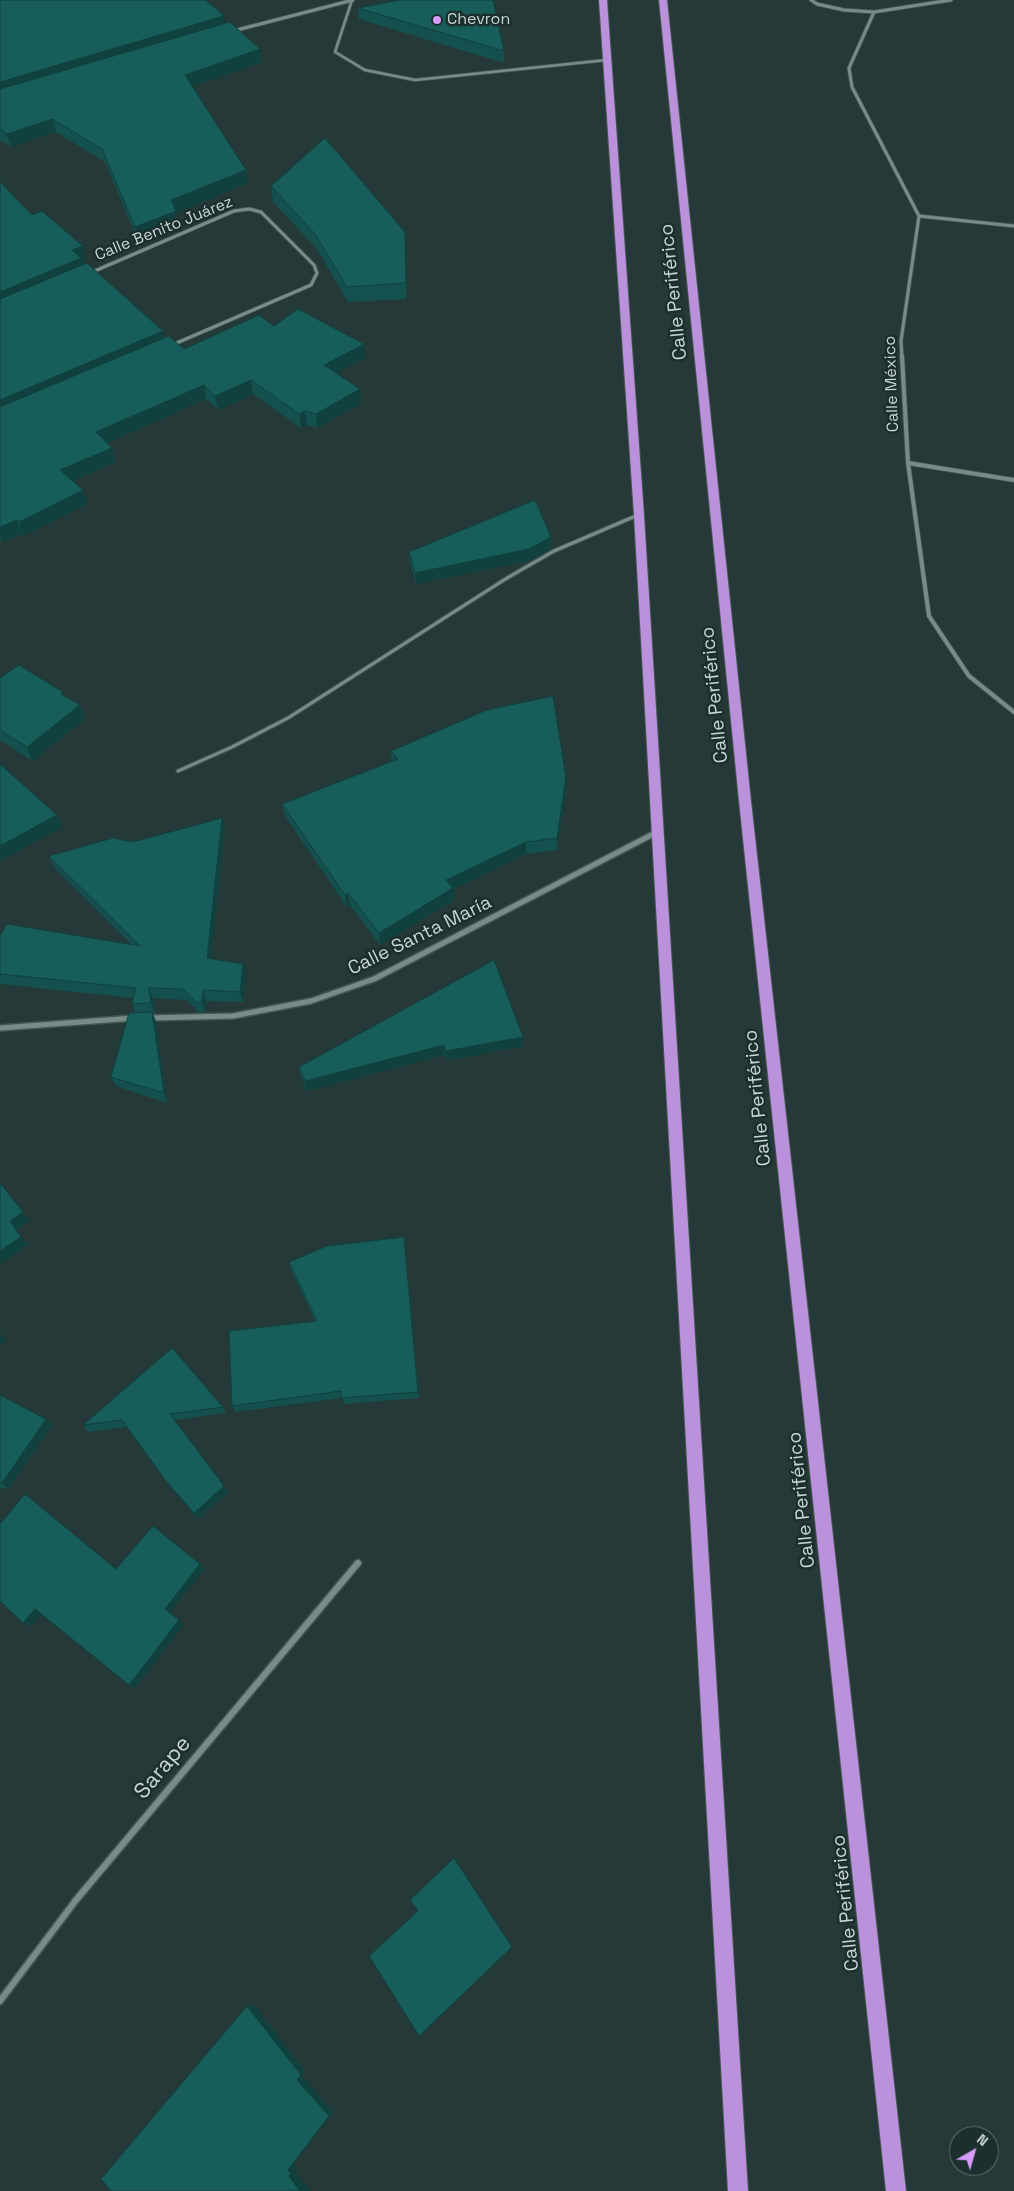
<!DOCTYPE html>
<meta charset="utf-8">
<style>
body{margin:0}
#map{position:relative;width:1014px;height:2191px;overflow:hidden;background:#253a38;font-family:"Space Grotesk",sans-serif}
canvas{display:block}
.north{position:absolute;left:949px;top:2126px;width:50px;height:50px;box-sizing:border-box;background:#1b2f2e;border:1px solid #617170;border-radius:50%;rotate:38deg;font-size:14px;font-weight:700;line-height:20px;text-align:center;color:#c9d5d4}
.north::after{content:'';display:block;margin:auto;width:18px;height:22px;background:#d79bf9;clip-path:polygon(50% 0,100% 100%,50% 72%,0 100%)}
</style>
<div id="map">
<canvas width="1014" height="2191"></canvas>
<div class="north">N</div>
</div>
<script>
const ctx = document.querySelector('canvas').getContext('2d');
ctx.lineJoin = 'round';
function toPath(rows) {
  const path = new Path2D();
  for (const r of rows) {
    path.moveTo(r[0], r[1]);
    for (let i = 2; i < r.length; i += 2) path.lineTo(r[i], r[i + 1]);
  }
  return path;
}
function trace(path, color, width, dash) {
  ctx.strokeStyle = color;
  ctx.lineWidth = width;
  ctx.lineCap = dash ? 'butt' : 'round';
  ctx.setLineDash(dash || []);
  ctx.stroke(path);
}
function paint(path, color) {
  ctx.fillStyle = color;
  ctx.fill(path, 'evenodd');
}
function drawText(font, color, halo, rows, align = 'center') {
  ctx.font = font + ' "Space Grotesk",sans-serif';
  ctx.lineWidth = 5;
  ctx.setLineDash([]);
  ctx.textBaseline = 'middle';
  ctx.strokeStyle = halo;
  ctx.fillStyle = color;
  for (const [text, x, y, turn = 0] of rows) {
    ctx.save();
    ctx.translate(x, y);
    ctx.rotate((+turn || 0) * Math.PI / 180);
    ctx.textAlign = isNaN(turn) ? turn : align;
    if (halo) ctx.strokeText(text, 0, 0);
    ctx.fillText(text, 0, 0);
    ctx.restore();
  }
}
const serviceFar1 = toPath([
 [352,0,335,52,365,70,415,80,607,60]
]);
const service = toPath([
 [178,771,232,747,288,718,507,578,554,551,638,515]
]);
const minorFar3 = toPath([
 [811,0,817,4,844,10,874,12,951,0],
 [874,12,849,68,852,87,919,216,901,341,902,358],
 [233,31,353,0],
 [919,216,1014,226],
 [90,273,234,211,249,209,261,212,314,265,317,273,311,285,172,345]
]);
const minorFar2 = toPath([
 [902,356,908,463,929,616,969,676,1014,712],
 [908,463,1014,480]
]);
const minorFar1 = toPath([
 [148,1018,233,1016,311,1001,374,979,657,832],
 [0,1028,134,1018]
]);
const minor = toPath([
 [0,2001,76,1900,358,1563]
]);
const trunk = toPath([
 [599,0,607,0,644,515,748,2191,728,2191,634,515,599,0],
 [659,0,667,0,751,801,906,2191,886,2191,739,801,659,0]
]);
const wall = toPath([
 [0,0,225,23,260,49,262,62,192,86,246,170,248,183,176,213,178,224,138,240,105,162,56,132,11,147,0,140],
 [358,8,504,51,504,63,359,19],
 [0,182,32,215,86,260,82,261,83,265,165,337,184,349,274,326,365,358,336,373,361,403,317,428,307,425,301,428,253,394,218,410,206,399,107,443,116,462,72,481,87,504,23,536,22,534,2,542,0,539],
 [271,186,405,232,406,247,407,299,348,302,317,249,273,202],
 [551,537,551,549,528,561,416,584,410,563,409,552],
 [0,678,64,696,80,705,85,719,32,761,0,740],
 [391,751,566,777,566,789,557,850,526,854,453,889,454,900,380,945,350,905,347,907,285,816,282,804,392,761],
 [225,829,211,959,243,964,246,975,243,1002,206,1001,205,1012,199,1012,187,1000,153,998,155,1013,153,1013,156,1022,167,1103,116,1086,111,1077,135,1013,132,1004,133,998,0,984,0,936,132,945,54,867,49,856,133,842],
 [494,960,523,1037,523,1046,447,1061,445,1055,307,1091,301,1076,299,1067],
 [404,1237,419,1398,344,1404,342,1398,235,1412,232,1406,315,1321,291,1270,289,1262],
 [0,1395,46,1419,52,1425,8,1489,0,1488],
 [223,1407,226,1413,175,1420,228,1492,198,1519,171,1487,127,1427,88,1432,83,1425]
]);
const shadedWall = toPath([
 [224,16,226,29,0,96,0,82],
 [260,49,262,62,187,88,185,75],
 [52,119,56,132,11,147,7,134],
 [246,170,248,183,176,213,178,224,138,240,135,227,171,200],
 [405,232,406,247,407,299,406,283],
 [83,246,86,260,82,261,84,272,0,308,0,292,72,250],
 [163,331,166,345,0,416,0,400],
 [364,344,365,358,325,379,324,365],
 [251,380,253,394,218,410,215,396],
 [204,385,206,399,100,446,96,432],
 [360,389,361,403,317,428,316,414],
 [305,411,307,425,301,428,299,414],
 [112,448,116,462,64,484,60,470],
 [83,490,87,504,23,536,19,522],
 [17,520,22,534,2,542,0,535,0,527],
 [551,537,551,549,528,561,416,584,415,573],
 [80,705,85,719,32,761,27,747],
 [566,777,566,789,557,850,557,838],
 [57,815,62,827,0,861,0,846],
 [222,818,225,829,210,968,207,958],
 [526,842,526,854,453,889,454,900,380,945,379,933,446,880],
 [348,893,350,905,347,907,345,895],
 [243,964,246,975,243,1002,240,992],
 [149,988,153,998,155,1013,151,1003],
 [203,990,206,1001,205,1012,202,1002],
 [152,1012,156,1022,167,1103,164,1093],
 [523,1037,523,1046,447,1061,446,1051],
 [444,1045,445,1055,307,1091,305,1081],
 [23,1212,29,1221,16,1230,10,1221],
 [21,1237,28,1245,0,1264,0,1251],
 [404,1237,405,1245,419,1398,418,1392],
 [0,1333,6,1340,0,1346],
 [46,1419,52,1425,8,1489,2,1483],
 [224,1486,228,1492,198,1519,194,1513],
 [200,1564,205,1569,169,1613,165,1609],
 [35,1609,42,1613,29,1627,23,1623],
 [179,1620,183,1625,135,1689,129,1685],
 [253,2004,305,2071,302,2076,333,2112,293,2165,296,2168,291,2173,288,2170,247,2006],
 [294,2170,310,2191,300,2191,289,2176]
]);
const building = toPath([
 [0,0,206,0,224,16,0,82,0,0],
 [400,0,493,0,504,51,358,8,400,0],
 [230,22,260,49,185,75,246,170,171,200,176,211,135,227,102,149,52,119,7,134,0,129,0,89,230,22],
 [325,138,405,232,406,283,347,287,315,234,271,186,325,138],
 [0,182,32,215,42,211,83,246,72,250,81,258,0,292,0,182],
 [87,263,163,331,0,400,0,299,87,263],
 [298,309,364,344,324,365,360,389,316,414,305,411,299,414,251,380,215,396,204,385,96,432,112,448,60,470,83,490,19,522,17,520,0,527,0,407,169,336,184,349,259,315,274,326,298,309],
 [535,500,551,537,529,549,415,573,409,552,535,500],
 [19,665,63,692,61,694,80,705,27,747,0,730,0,678,19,665],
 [553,696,566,777,557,838,526,842,446,880,453,888,379,933,348,893,345,895,282,804,398,759,391,751,487,710,553,696],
 [0,764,57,815,0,846,0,764],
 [222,818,207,958,243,964,240,992,203,990,202,1002,196,1002,183,989,149,988,151,1003,132,1004,136,988,0,974,0,936,7,924,140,946,49,856,113,838,133,842,222,818],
 [494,960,523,1037,446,1051,444,1045,305,1081,299,1067,494,960],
 [152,1012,164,1093,111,1077,129,1013,152,1012],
 [0,1183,23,1212,10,1221,21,1237,0,1251,0,1183],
 [404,1237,418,1392,341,1398,341,1391,232,1406,229,1331,317,1321,289,1262,327,1246,404,1237],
 [172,1348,223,1407,170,1414,224,1486,194,1513,166,1481,122,1420,83,1425,172,1348],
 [0,1395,46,1419,2,1483,0,1483,0,1395],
 [25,1494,116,1569,153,1526,200,1564,165,1609,179,1620,129,1685,35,1609,23,1623,0,1601,0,1524,25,1494],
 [454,1858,512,1947,419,2036,369,1956,418,1911,410,1900,454,1858],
 [247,2006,301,2075,297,2080,329,2116,288,2170,291,2173,289,2176,300,2191,111,2191,101,2179,247,2006]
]);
const markers = [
 [437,20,5,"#d79bf9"]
];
const farPoinames = [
 ["Chevron",447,20]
];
const farStreetnames = [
 ["Calle Benito Juárez",164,229,-22],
 ["Calle México",892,384,-92]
];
const streetNames = [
 ["Calle Periférico",674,292,-96],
 ["Calle Periférico",715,695,-96],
 ["Calle Santa María",420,936,-26],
 ["Calle Periférico",758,1098,-96],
 ["Calle Periférico",802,1500,-96],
 ["Calle Periférico",846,1903,-96]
];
const nearStreetnames = [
 ["Sarape",163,1768,-50]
];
trace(serviceFar1, '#455755', 4);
trace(service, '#455755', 5);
trace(minorFar3, '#455755', 4.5);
trace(minorFar2, '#455755', 5.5);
trace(minorFar1, '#455755', 8);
trace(minor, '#455755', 9);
trace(trunk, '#455755', 2);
trace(serviceFar1, '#758c89', 2.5);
trace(service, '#758c89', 3);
trace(minorFar3, '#758c89', 3);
trace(minorFar2, '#758c89', 4);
trace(minorFar1, '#758c89', 5);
trace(minor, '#758c89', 6);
paint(trunk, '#ba91da');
paint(wall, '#14504d');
paint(shadedWall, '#10413e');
paint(building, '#175d59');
trace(building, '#10413e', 1);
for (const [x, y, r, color] of markers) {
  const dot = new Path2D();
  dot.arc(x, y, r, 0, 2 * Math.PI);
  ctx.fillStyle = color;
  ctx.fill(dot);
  trace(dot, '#1b2f2e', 2);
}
drawText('16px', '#c9d5d4', '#1b2f2e', farPoinames, 'left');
drawText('16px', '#c9d5d4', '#1b2f2e', farStreetnames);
drawText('19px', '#c9d5d4', '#1b2f2e', streetNames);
drawText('22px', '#c9d5d4', '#1b2f2e', nearStreetnames);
</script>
